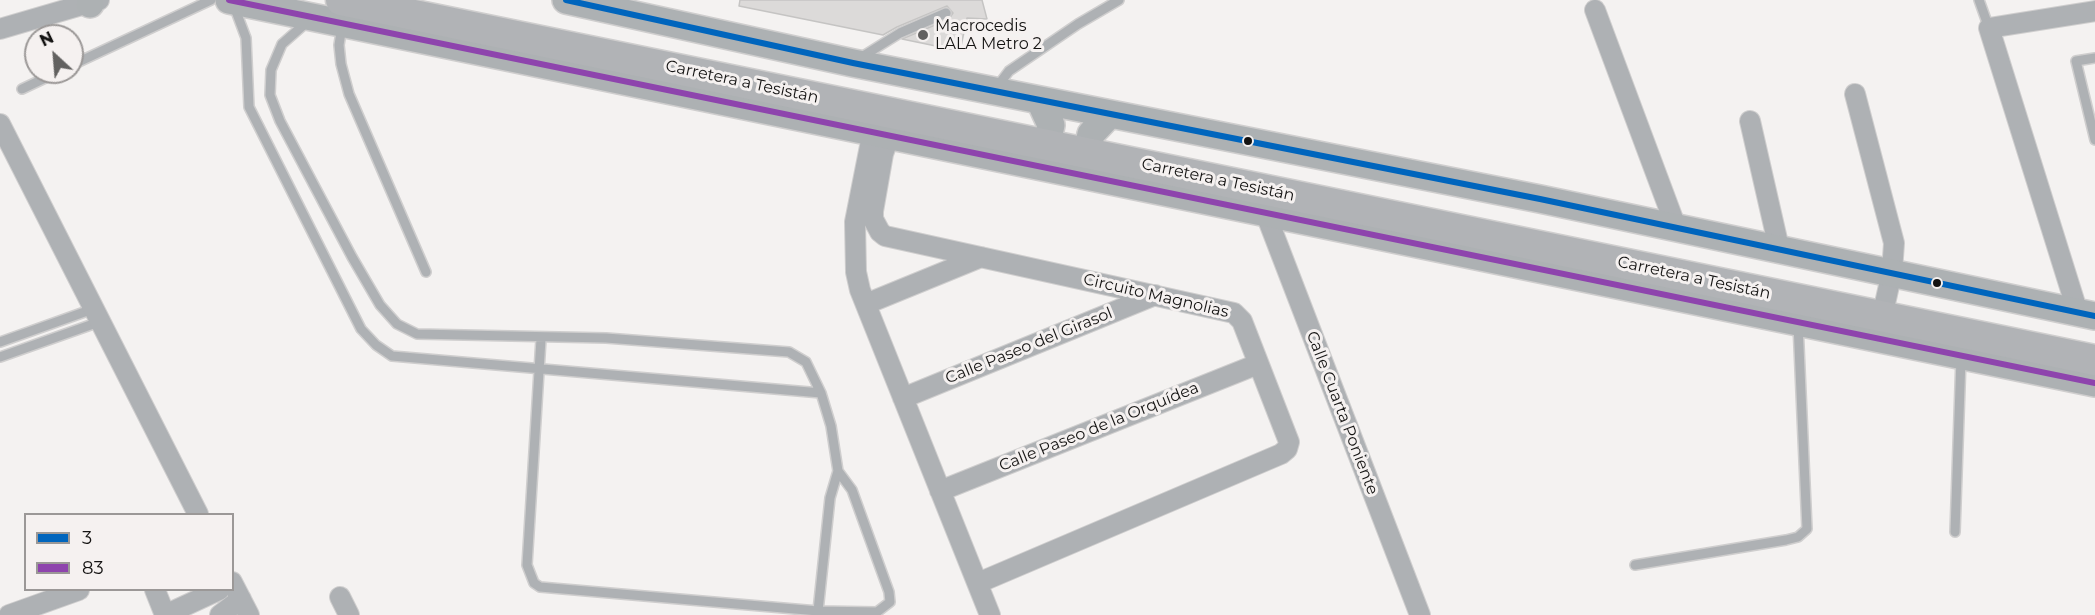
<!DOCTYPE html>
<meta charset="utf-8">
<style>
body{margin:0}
#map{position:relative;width:2095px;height:615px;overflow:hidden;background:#f4f2f1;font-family:Montserrat,sans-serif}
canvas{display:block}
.legend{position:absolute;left:24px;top:513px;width:210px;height:78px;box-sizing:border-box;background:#f5f1f0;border:2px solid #9b9897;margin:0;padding:8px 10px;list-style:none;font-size:18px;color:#141312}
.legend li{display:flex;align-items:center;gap:12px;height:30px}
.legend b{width:30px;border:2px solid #9b9897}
.north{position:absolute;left:24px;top:24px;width:60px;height:60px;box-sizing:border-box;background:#f5f1f0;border:2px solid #9b9897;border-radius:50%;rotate:334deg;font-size:16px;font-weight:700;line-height:24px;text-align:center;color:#141312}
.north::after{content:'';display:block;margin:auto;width:21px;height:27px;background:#626160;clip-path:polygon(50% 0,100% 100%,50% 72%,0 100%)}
</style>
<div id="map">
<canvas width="2095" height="615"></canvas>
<ul class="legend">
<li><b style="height:8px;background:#0065bd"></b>3</li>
<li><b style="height:8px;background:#8e44ad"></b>83</li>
</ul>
<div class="north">N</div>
</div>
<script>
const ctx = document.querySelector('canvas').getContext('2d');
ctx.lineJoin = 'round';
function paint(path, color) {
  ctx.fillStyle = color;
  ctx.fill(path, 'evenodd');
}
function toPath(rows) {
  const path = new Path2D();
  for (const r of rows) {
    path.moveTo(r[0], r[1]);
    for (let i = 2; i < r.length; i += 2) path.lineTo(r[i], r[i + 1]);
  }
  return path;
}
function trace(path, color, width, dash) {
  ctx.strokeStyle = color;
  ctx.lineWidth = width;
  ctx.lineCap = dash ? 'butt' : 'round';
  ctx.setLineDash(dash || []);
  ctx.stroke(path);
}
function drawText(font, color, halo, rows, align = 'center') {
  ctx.font = font + ' Montserrat,sans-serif';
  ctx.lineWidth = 6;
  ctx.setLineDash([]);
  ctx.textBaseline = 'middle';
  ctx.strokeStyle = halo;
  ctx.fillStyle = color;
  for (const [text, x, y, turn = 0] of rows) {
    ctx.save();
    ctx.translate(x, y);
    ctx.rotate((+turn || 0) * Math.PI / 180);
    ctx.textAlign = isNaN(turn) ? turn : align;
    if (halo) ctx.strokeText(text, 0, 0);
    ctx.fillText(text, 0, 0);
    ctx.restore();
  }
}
const building = toPath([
 [740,0,982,0,987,19,967,18,960,51,902,39,949,19,953,13,947,6,897,27,883,35,739,6,740,0]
]);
const service = toPath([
 [1979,0,1989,28],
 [234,6,246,38,249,107,361,329,376,345,392,356,821,393],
 [307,22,282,44,271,70,270,95,280,121,352,257,380,305,397,324,417,334,606,338,789,352,806,362,821,393,831,426,838,471,830,498,818,611],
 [342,26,339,45,341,64,349,94,426,272],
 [860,58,900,33,946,13],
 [2095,58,2076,61,2095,140],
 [72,65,211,0],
 [997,87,1009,71,1078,24,1119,0],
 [22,89,58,72],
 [541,339,527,565,534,583,540,587,818,611,877,612,890,602,889,592,852,490,838,471],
 [0,342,93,309],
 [0,357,99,322],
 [1955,532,1961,358],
 [1635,565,1786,540,1798,537,1807,529,1798,324]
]);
const minor = toPath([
 [1595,10,1676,227],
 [0,29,99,0],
 [1855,94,1894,243,1892,272,1880,326],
 [1750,121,1779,248],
 [0,124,198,514],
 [873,131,855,222,856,272,860,290,990,615],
 [890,134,883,154,873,211,873,219,880,232,885,236,1234,313,1242,321,1289,442,1287,449,1281,454,978,583],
 [1265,212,1420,615],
 [866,304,981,257],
 [2078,313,1989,28,2095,11],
 [903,398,1155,295],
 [940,491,1258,364],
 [232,582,249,615],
 [155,590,165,615],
 [340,597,349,615],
 [9,615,79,590],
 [165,615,219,590],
 [220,615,241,599]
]);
const secondary = toPath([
 [229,0,2095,383],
 [566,0,853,63,1540,199,2095,316],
 [90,4,90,0],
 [1032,159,1047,144,1051,125,1040,101],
 [1094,174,1087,153,1091,134,1109,115]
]);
const primary = toPath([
 [341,0,2095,360]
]);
const bus1 = toPath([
 [566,0,853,63,1540,199,2095,316]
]);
const bus2 = toPath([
 [229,0,2095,383]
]);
const markers = [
 [923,35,6,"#626160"],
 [1248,141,5,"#141312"],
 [1937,283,5,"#141312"]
];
const poiNames = [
 ["Macrocedis",935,26],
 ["LALA Metro 2",935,44]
];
const streetNames = [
 ["Carretera a Tesistán",742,82,12],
 ["Carretera a Tesistán",1218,180,12],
 ["Carretera a Tesistán",1694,278,12],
 ["Circuito Magnolias",1156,296,13],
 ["Calle Paseo del Girasol",1029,346,-22],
 ["Calle Cuarta Poniente",1342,413,69],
 ["Calle Paseo de la Orquídea",1099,427,-22]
];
paint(building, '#dcdad9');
trace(building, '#c5c4c3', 1.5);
trace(service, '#cfcece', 12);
trace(minor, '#cfcece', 22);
trace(secondary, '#cfcece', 30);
trace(primary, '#cfcece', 33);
trace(service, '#aeb1b4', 9);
trace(minor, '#aeb1b4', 20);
trace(secondary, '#adb1b3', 27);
trace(primary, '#b1b3b6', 30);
trace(bus1, '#0065bd', 6);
trace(bus2, '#8e44ad', 6);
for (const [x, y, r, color] of markers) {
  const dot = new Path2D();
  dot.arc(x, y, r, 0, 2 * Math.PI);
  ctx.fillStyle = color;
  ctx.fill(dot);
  trace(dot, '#f5f1f0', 2);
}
drawText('16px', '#141312', '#f5f1f0', poiNames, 'left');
drawText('16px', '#141312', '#f5f1f0', streetNames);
</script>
